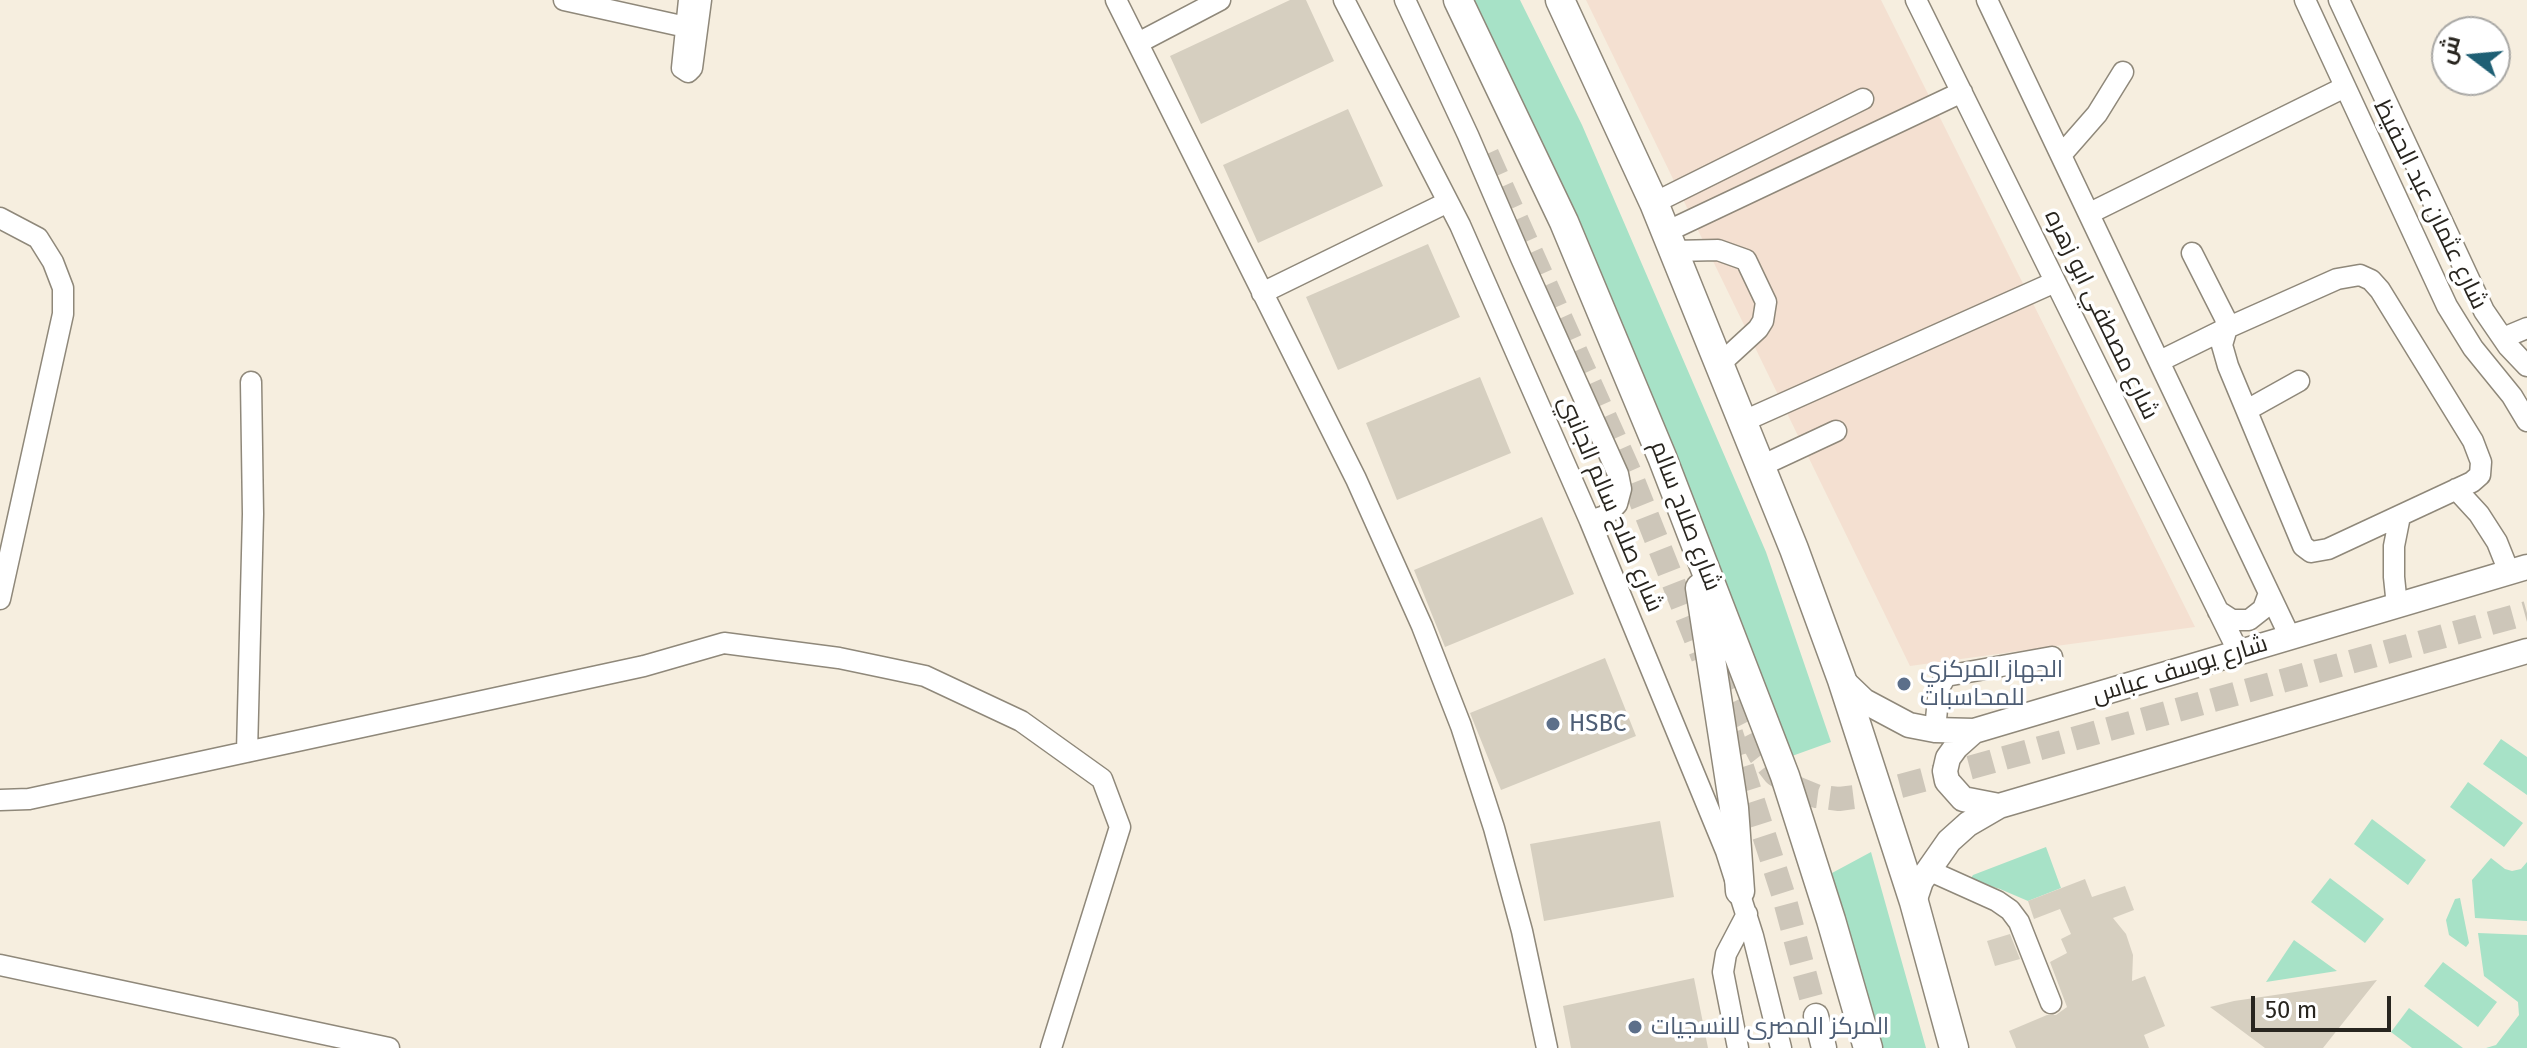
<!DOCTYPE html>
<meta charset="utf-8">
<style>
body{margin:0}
#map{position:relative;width:2527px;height:1048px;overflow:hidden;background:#f6eedf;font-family:"Fira Sans",Cairo,sans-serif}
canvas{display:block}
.north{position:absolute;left:2431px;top:16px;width:80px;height:80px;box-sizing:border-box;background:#fff;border:2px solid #a9a8a5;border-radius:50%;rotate:286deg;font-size:22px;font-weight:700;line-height:32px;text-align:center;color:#28251f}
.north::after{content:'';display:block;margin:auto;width:28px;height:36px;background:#1e5f74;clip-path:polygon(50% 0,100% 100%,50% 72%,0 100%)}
.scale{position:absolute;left:2251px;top:996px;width:140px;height:36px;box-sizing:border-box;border:4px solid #28251f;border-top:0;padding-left:10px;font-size:24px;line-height:28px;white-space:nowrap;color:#28251f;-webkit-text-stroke:6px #fff;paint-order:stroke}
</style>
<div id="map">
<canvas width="2527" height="1048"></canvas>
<div class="north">ش</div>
<div class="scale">50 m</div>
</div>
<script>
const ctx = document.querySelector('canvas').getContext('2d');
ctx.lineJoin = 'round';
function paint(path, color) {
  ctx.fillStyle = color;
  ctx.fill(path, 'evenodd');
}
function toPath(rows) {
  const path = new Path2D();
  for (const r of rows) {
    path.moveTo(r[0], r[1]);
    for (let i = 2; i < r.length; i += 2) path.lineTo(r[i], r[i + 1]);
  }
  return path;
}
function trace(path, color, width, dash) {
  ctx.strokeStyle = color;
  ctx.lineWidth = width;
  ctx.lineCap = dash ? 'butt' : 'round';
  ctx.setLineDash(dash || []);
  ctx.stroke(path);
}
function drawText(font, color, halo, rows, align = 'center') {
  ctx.font = font + ' "Fira Sans",Cairo,sans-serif';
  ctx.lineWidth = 7;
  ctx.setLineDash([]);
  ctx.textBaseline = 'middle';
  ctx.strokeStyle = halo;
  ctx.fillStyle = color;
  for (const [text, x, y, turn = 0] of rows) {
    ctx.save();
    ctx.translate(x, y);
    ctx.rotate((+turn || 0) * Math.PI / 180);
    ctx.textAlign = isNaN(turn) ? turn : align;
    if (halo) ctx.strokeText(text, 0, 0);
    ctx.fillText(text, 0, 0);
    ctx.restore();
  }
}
const commercial = toPath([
 [1586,0,1881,0,2195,627,1910,666]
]);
const green = toPath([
 [1468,0,1520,0,1582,125,1766,552,1831,742,1792,756,1719,571],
 [2501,739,2527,757,2527,795,2483,764],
 [2468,782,2523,823,2504,847,2450,807],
 [2372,819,2426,860,2408,885,2354,844],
 [2046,847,2061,888,2028,901,2000,889,1970,880,1973,875],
 [1871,852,1926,1048,1879,1048,1832,873],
 [2491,858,2505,869,2512,871,2521,869,2527,862,2527,921,2475,918,2472,880],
 [2330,878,2384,919,2365,943,2311,902],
 [2460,898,2469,943,2466,947,2449,935,2446,920,2455,899],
 [2478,933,2527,935,2527,1048,2486,1048,2496,1045,2519,1015,2518,1002,2484,976],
 [2294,940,2337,971,2266,982],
 [2443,962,2497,1002,2478,1027,2424,986],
 [2409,1008,2463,1048,2412,1048,2391,1032]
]);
const building = toPath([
 [1290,0,1306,0,1334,61,1201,124,1170,56],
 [1348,109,1383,186,1258,243,1223,165],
 [1428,244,1460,317,1338,370,1306,297],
 [1480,377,1511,453,1397,500,1366,423],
 [1542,517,1574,594,1445,647,1414,570],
 [1605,658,1636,736,1501,790,1470,713],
 [1660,821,1674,897,1544,921,1530,844],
 [2085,879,2092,897,2125,886,2134,910,2113,918,2126,934,2133,955,2132,981,2145,976,2165,1026,2144,1035,2149,1048,2016,1048,2009,1031,2047,1015,2056,1015,2067,1007,2050,962,2067,953,2061,939,2071,934,2060,909,2034,919,2028,901],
 [2010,934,2020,959,1995,966,1987,941],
 [1694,978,1708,1048,1571,1048,1563,1006],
 [2377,980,2323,1048,2265,1048,2210,1007,2234,1001]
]);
const majorTunnel = toPath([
 [1487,154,1630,473,1703,657],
 [1717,670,1760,755,1775,774,1794,787,1816,796,1839,799,1863,796,1972,767,2527,613],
 [1731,733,1784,897,1816,1016]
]);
const minor = toPath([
 [564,0,686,27],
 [689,0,682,68,688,72,692,68,701,0],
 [1116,0,1356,479,1422,626,1461,726,1494,828,1522,931,1547,1048],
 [1344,0,1460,225,1590,521,1726,851,1753,936,1781,1048],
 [1405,0,1468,135,1521,258,1618,474,1621,489,1617,504,1605,516,1590,521],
 [1916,0,2239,653],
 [1987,0,2290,637],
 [2305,0,2447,306,2473,348,2512,396,2527,421],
 [2339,0,2484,311,2508,346,2527,366],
 [1138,43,1220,0],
 [2062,154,2097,114,2123,72],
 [1654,203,1863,99],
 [2090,213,2345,87],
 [0,218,38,238,53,262,63,288,63,314,0,599],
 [1666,232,1962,92],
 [1674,251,1718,250,1746,260,1766,302,1763,321,1758,329,1721,363],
 [1262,293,1448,202],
 [2503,338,2527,328],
 [2160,361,2227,328,2337,279,2360,275,2371,280,2380,290,2473,441,2481,462,2480,475,2472,482,2328,549,2311,552,2303,546,2228,366,2222,345,2227,328,2225,318,2192,253],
 [2247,410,2299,381],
 [1744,421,2055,282],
 [1761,466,1836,431],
 [2456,489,2479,514,2497,542,2509,572],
 [2397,606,2394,577,2394,546,2400,516],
 [2218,611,2232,620,2249,620,2263,609,2269,593],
 [1935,730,1939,688,1946,676,2052,657],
 [247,752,253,514,251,382],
 [0,800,29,799,644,666,724,643,839,658,925,676,1021,721,1102,779,1120,827,1051,1048],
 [1928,870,1997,901,2010,910,2019,922,2051,1003],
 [0,965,389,1048],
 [1738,1048,1723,972,1726,954,1747,914]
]);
const major = toPath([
 [1842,680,1864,701,1909,725,1935,730,1974,731,2527,567],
 [1974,731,1956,747,1948,758,1945,771,1947,781,1963,799,1999,806],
 [1914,902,1921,881,1949,841,1968,824,1999,806,2527,651],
 [1816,1016,1824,1048]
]);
const highway = toPath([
 [1458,0,1564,222,1662,457,1785,776,1831,920,1868,1048],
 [1560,0,1654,203,1794,549,1842,680,1914,902,1954,1048],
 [1700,588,1734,808,1740,891]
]);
const markers = [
 [1904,684,8,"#5c6f8a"],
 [1553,724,8,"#5c6f8a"],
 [1635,1027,8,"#5c6f8a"]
];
const streetNames = [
 ["شارع عثمان عبد الحفيظ",2430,205,64],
 ["شارع مصطفي ابو زهره",2101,315,64],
 ["شارع صلاح سالم الجانبي",1610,504,67],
 ["شارع صلاح سالم",1685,516,69],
 ["شارع يوسف عباس",2180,670,-17]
];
const serviceNames = [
 ["الجهاز المركزي",1920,670],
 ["للمحاسبات",1920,698],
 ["HSBC",1569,724],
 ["المركز المصرى للنسجيات",1651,1027]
];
paint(commercial, '#f4e0d1');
paint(green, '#a7e2c7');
paint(building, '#d6cfc0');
trace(majorTunnel, '#cdc6b9', 24, [24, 12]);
trace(minor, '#8f887a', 23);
trace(major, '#8f887a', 27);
trace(highway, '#8f887a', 31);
trace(minor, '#fff', 20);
trace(major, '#fff', 24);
trace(highway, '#fff', 28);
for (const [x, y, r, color] of markers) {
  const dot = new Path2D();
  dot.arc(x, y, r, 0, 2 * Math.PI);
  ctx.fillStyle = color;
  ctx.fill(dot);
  trace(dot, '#fff', 3);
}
drawText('24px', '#28251f', '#fff', streetNames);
drawText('24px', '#4e5e75', '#fff', serviceNames, 'left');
</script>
